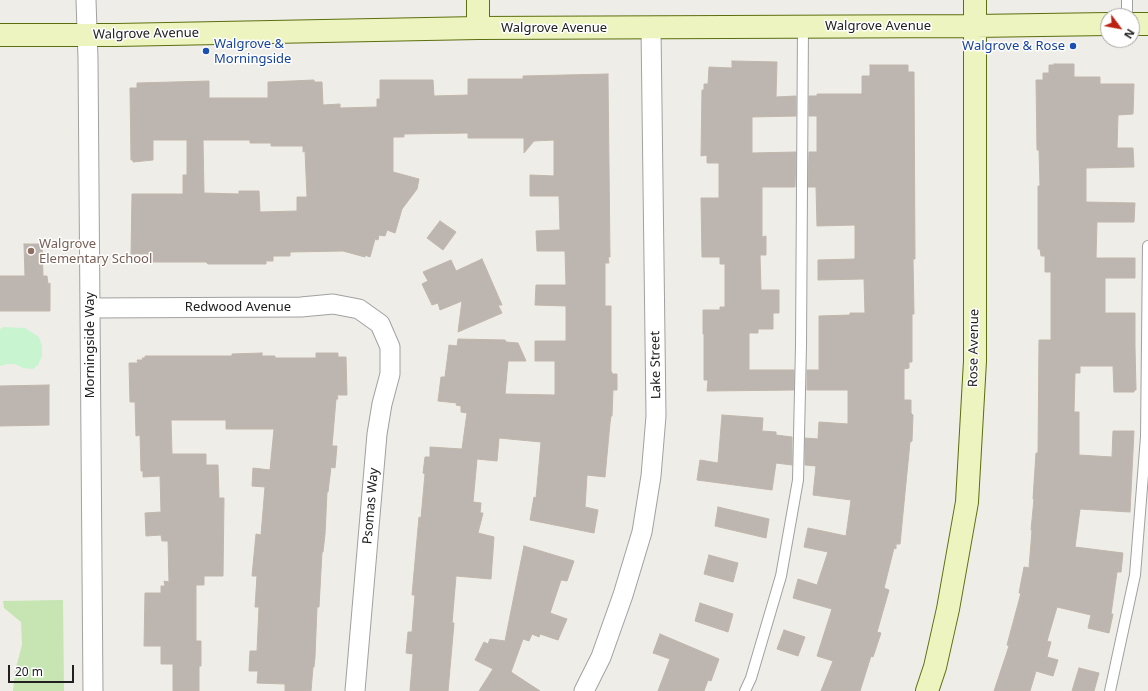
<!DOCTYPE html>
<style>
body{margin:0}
#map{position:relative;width:1148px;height:691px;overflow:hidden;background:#efede7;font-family:"Noto Sans",sans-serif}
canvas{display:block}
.north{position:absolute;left:1100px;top:8px;width:40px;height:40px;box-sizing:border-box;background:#fff;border:1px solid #a6a6a6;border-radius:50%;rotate:122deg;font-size:11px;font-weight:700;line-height:16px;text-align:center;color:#202020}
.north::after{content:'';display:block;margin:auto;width:14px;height:18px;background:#bd2112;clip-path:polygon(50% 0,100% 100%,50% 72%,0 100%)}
.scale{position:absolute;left:8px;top:665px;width:66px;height:18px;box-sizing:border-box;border:2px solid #202020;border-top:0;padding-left:5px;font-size:12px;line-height:14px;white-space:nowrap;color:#202020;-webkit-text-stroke:3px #fff;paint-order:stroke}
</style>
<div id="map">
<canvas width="1148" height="691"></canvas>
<div class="north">N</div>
<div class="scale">20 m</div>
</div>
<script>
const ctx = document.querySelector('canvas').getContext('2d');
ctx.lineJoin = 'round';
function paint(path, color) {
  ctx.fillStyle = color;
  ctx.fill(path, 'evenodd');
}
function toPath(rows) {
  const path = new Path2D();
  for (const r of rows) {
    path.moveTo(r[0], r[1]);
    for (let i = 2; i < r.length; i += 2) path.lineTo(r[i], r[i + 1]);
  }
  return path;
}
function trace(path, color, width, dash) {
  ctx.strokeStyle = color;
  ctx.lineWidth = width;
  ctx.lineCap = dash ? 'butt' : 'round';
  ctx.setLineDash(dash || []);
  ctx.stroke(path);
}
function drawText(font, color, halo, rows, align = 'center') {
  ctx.font = font + ' "Noto Sans",sans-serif';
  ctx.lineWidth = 3;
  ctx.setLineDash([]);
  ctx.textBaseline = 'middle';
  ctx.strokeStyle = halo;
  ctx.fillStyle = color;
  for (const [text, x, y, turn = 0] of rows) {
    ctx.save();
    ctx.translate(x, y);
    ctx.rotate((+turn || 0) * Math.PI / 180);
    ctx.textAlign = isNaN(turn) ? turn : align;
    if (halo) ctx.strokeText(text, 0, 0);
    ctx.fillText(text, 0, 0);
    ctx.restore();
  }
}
const grass = toPath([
 [63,600,64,691,13,691,15,671,22,645,21,622,4,608,3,601]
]);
const park = toPath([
 [4,327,25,328,39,337,42,346,42,356,38,365,33,369,23,368,15,364,7,364,0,366,0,329]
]);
const building = toPath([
 [732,61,777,62,776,97,796,96,796,116,752,117,752,153,796,152,795,187,762,187,762,237,766,236,766,255,760,255,761,290,779,290,779,313,773,313,773,329,758,329,758,333,749,333,749,370,794,370,794,390,707,391,708,380,704,380,704,334,703,334,703,310,720,310,720,307,725,307,725,264,720,264,720,257,702,257,701,198,719,198,719,163,707,163,707,155,701,156,702,90,704,90,704,84,708,84,709,67,732,68,732,61],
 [1054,64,1074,64,1074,77,1100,77,1100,84,1134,84,1133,114,1118,115,1117,148,1133,148,1134,167,1086,168,1086,202,1135,203,1134,222,1097,222,1096,258,1135,258,1135,278,1105,278,1105,313,1135,313,1135,347,1136,390,1134,390,1134,392,1114,392,1113,366,1080,366,1080,373,1075,373,1074,412,1079,412,1079,455,1112,457,1113,431,1134,431,1130,512,1080,509,1075,547,1123,553,1121,572,1117,572,1111,614,1113,614,1109,633,1088,628,1091,615,1057,607,1047,641,1051,642,1047,657,1058,660,1053,676,1036,671,1030,691,994,691,1009,646,1007,645,1021,593,1019,593,1024,567,1029,568,1032,530,1031,530,1034,499,1033,499,1036,453,1038,453,1039,340,1051,340,1051,272,1045,272,1045,256,1041,256,1040,249,1038,249,1038,186,1040,186,1039,150,1037,150,1036,80,1043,80,1043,73,1049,73,1049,65,1054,65,1054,64],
 [870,65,908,65,908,72,914,72,915,259,913,259,914,314,912,314,912,362,909,362,909,368,904,369,904,400,911,400,911,413,913,415,912,441,910,442,900,544,896,544,896,549,894,548,884,588,889,590,877,632,881,633,873,657,871,656,860,691,821,691,833,661,817,656,832,609,793,598,798,579,817,585,828,552,804,547,808,528,846,536,851,500,813,495,816,466,805,465,805,438,818,439,819,422,848,424,848,390,807,390,807,370,819,370,819,316,850,315,850,313,865,313,864,279,818,280,818,260,855,259,855,225,817,226,816,187,808,187,809,152,817,152,817,116,809,116,809,96,817,96,817,94,862,94,862,76,870,76,870,65],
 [608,74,610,257,608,257,609,263,605,263,605,306,611,306,611,372,612,372,612,374,617,374,617,390,613,390,612,416,611,416,610,423,605,477,587,475,585,507,598,510,594,533,530,520,534,497,536,498,541,442,499,438,497,461,477,459,473,502,481,503,480,513,483,513,478,533,494,537,491,579,456,576,452,623,454,623,448,691,410,691,413,654,406,653,408,632,412,632,415,595,412,595,419,517,421,518,425,474,423,473,425,457,430,457,430,447,462,449,467,413,461,412,461,406,456,405,457,403,438,401,441,377,445,377,449,345,457,346,458,339,505,340,506,342,518,343,526,361,508,361,505,394,555,395,555,361,535,361,535,341,566,341,566,306,535,305,536,285,566,285,565,251,537,251,536,231,560,230,559,196,530,196,530,175,554,176,554,140,534,141,524,153,524,138,468,138,468,133,404,134,404,137,393,137,393,172,419,179,417,189,402,209,395,233,387,230,385,236,379,235,378,240,375,239,370,257,365,255,365,257,343,251,290,252,290,256,273,256,273,261,266,261,266,264,208,264,206,262,149,262,149,254,131,254,132,194,183,194,183,175,187,175,187,140,153,140,153,160,133,162,133,160,131,160,130,88,137,88,137,83,209,81,209,98,268,98,268,82,314,80,314,82,322,82,323,105,340,104,340,108,377,107,377,99,380,99,380,80,433,80,434,96,468,95,468,79,523,79,523,76,608,74],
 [203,140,250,140,250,143,271,143,271,146,303,146,303,152,305,151,307,197,297,197,297,211,260,212,259,191,239,191,239,194,204,193,203,140],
 [440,221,456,232,443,250,427,238,440,221],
 [24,244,42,244,43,276,47,276,48,284,50,283,50,311,0,311,0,276,25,276,24,244],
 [482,259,502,305,498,305,502,313,458,332,462,301,440,310,438,303,432,305,422,284,428,281,423,272,451,260,456,271,482,259],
 [262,353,262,356,275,356,275,358,316,358,316,353,338,353,338,357,346,357,347,395,337,395,338,399,336,399,332,446,337,446,335,468,331,467,328,492,327,492,325,534,323,552,322,552,319,607,317,607,315,657,314,667,313,667,311,691,285,691,285,684,257,683,258,671,249,671,250,651,257,651,259,607,255,607,257,576,252,576,256,534,261,535,265,487,252,486,253,468,270,470,274,429,226,429,226,420,171,420,172,454,206,454,206,465,218,465,219,498,224,498,223,576,204,576,204,585,196,585,196,641,201,641,201,666,199,666,199,691,173,691,173,664,161,664,161,646,144,646,145,593,161,593,161,586,165,586,164,581,169,582,168,541,162,541,161,535,146,536,145,513,161,512,160,476,143,477,143,471,141,471,140,435,136,436,135,402,130,402,129,363,138,363,137,360,143,360,142,358,145,358,145,356,232,356,232,354,262,353],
 [49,385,49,425,0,426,0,386,49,385],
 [722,415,763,418,762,431,776,432,776,435,792,437,792,465,776,463,772,490,697,480,700,460,718,463,722,415],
 [718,507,769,519,766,538,715,526,718,507],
 [524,546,574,561,567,581,561,580,550,613,567,619,558,640,540,634,539,637,532,634,529,641,523,639,511,672,540,691,479,691,493,669,475,660,484,642,488,644,490,639,505,641,524,546],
 [709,555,738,563,733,582,704,574,709,555],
 [700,603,733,614,728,632,695,621,700,603],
 [784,630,805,637,798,656,777,649,784,630],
 [660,634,719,659,711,681,708,680,704,691,658,691,670,659,653,653,660,634],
 [1079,668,1099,673,1094,691,1072,691,1079,668]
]);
const lane = toPath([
 [1127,0,1127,16],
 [745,691,751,678,781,576,798,480,801,346,803,26],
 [1110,691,1135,575,1146,437,1148,246]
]);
const street = toPath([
 [86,0,88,59,93,691],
 [90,308,301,307,333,304,359,309,380,324,390,347,390,374,382,404,377,434,355,691],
 [584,691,601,657,623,595,642,532,651,476,656,416,651,28]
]);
const secondary = toPath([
 [478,0,478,28],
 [1132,24,1148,24],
 [0,35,116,35,478,28,975,26,1108,24],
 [927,691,935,667,948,609,967,502,975,361,975,0]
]);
const markers = [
 [1073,46,4,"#1a4fb4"],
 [206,51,4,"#1a4fb4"],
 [31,251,4,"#8d6e63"]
];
const streetNames = [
 ["Walgrove Avenue",878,26],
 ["Walgrove Avenue",554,28],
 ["Walgrove Avenue",146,34,-1],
 ["Redwood Avenue",238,307],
 ["Morningside Way",90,345,-90],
 ["Rose Avenue",974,348,-89],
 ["Lake Street",656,365,-91],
 ["Psomas Way",371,506,-85]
];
const transitNames = [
 ["Walgrove &",214,44],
 ["Morningside",214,59],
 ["Walgrove & Rose",1065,46,"right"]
];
const educationNames = [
 ["Walgrove",39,244],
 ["Elementary School",39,259]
];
paint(grass, '#c6e5b2');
paint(park, '#c8f5d0');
paint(building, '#bdb6b0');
trace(building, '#c0b6ab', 1);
trace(lane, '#a1a1a1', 12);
trace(street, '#a1a1a1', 21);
trace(secondary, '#5c6f0f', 24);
trace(lane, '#fff', 10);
trace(street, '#fff', 19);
trace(secondary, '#edf4c0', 22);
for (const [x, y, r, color] of markers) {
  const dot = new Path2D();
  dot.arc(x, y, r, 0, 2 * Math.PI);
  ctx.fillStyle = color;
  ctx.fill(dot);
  trace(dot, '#fff', 1.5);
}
drawText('13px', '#202020', '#fff', streetNames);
drawText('13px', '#164399', '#fff', transitNames, 'left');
drawText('13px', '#785e54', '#fff', educationNames, 'left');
</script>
